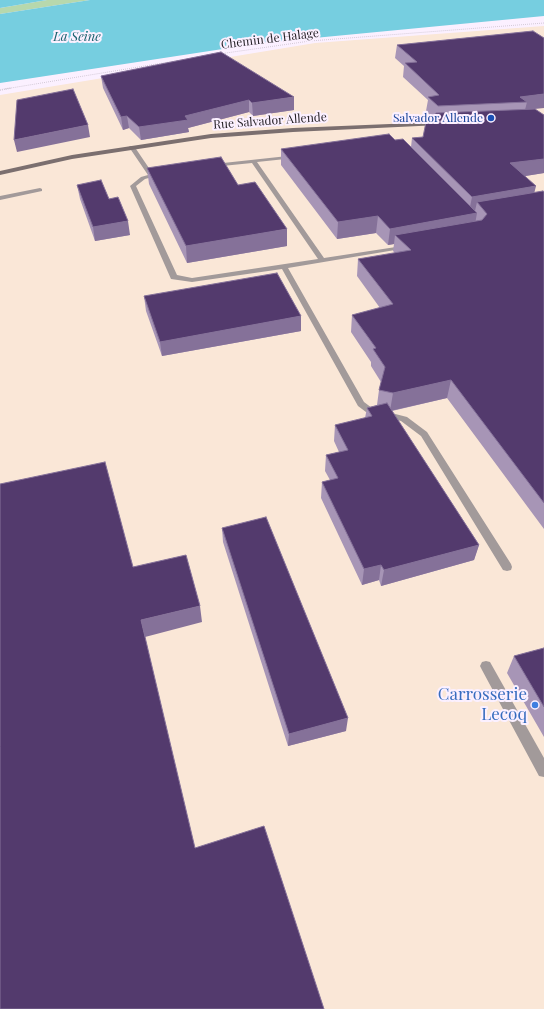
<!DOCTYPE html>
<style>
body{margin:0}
canvas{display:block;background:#fbf0ff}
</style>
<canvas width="544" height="1009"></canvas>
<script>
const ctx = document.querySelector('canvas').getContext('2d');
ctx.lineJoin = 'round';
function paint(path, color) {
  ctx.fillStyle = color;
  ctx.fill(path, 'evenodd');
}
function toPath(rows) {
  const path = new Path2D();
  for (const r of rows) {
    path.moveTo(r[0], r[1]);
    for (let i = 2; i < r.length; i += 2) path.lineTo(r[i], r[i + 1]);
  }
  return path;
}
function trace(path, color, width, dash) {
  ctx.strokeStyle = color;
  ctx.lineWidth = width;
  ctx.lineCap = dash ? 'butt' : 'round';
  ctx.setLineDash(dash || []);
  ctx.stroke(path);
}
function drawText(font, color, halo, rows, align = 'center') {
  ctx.font = font + ' "Playfair Display",serif';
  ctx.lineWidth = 4;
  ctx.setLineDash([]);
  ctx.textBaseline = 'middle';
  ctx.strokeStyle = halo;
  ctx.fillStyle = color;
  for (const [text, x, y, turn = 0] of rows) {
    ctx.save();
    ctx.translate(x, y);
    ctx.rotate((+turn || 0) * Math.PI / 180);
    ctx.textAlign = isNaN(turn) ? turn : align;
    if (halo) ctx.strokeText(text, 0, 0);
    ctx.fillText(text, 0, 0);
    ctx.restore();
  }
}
const industrial = toPath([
 [544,26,544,1009,0,1009,0,95,315,43]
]);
const green = toPath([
 [47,0,90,0,0,14,0,8]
]);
const water = toPath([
 [0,0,47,0,0,8],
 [90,0,544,0,544,16,262,43,0,83,0,14]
]);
const pathFar1 = toPath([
 [219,54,310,41,544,23],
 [5,89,181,60]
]);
const path = toPath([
 [0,90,11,88]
]);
const lane = toPath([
 [130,146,134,146,153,174,160,172,163,174,145,179,136,186,177,275,192,278,318,259,252,163,212,167,211,166,214,164,297,155,297,157,295,158,257,162,324,258,409,245,410,246,407,248,288,268,364,402,372,408,407,417,427,432,511,564,512,567,511,570,507,571,503,570,421,436,401,421,366,412,358,406,282,269,192,282,171,279,130,186,141,177,148,175,129,147,130,146],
 [40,188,42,189,42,191,0,200,0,196,40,188],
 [486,661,490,662,544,758,544,777,539,776,482,670,480,666,482,662,486,661]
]);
const secondary = toPath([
 [438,122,440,123,440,125,293,132,211,138,72,159,0,175,0,171,72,155,211,134,293,128,438,122]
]);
const wall = toPath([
 [533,31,535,109,544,115,544,173,525,176,534,193,544,192,544,529,447,398,392,411,479,545,474,560,381,586,379,580,362,585,321,498,322,482,330,480,325,471,326,455,339,452,334,441,335,425,365,418,367,408,377,405,379,390,381,382,371,366,371,362,351,332,352,315,380,308,357,276,358,259,395,253,393,251,394,244,388,245,376,233,337,239,281,165,281,149,395,140,411,147,412,138,423,137,432,117,426,111,428,100,403,77,404,66,395,58,397,45],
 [221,52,294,110,253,116,249,112,188,128,189,132,141,140,129,128,123,130,103,88,101,76],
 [147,168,238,185,287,246,187,263,149,184],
 [77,185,109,199,130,235,95,241,80,199],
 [144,296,301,316,301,331,162,356,146,311],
 [222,528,346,731,288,746,223,542],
 [544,648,544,737,507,673,514,656]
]);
const shadedWall = toPath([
 [544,94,544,108,525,110,527,102,520,97],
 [294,97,294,110,253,116,252,103],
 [249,100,249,112,188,128,189,132,141,140,139,127],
 [127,116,129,128,123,130,121,117],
 [88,125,90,137,17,152,14,140],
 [544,159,544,173,507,179,510,163],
 [536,186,532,202,477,202,475,211,469,212,472,197],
 [477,213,474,230,395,235,394,244,388,245,390,229],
 [378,216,376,233,337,239,338,222],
 [128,221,130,235,95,241,93,227],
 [287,229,287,246,187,263,186,246],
 [301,316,301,331,162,356,160,342],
 [451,380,447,398,390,411,393,393],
 [479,545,474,560,381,586,384,570],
 [381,565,379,580,362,585,364,569],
 [200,606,202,622,145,637,141,620],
 [348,718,346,731,288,746,289,734]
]);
const building = toPath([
 [533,31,544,38,544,94,520,97,527,102,438,106,428,97,439,95,405,63,417,62,397,45,533,31],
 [221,52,294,97,252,103,249,100,185,116,188,120,139,127,127,116,121,117,101,76,221,52],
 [73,89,88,125,14,140,17,100,73,89],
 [535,109,544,115,544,159,510,163,536,186,472,197,412,138,423,137,426,122,436,113,535,109],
 [389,134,395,140,403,139,477,213,390,229,378,216,338,222,281,149,389,134],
 [221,157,238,185,255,182,287,229,186,246,147,168,221,157],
 [101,180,109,199,118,197,128,221,93,227,77,185,101,180],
 [543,191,544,192,544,503,451,380,393,393,379,390,385,367,373,349,376,348,352,315,393,304,358,259,411,250,395,235,482,220,487,214,477,202,543,191],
 [277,273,301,316,160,342,144,296,277,273],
 [387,403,479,545,384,570,381,565,364,569,322,482,338,478,326,455,348,450,335,425,372,416,367,408,387,403],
 [105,462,133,567,186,555,200,606,141,620,195,848,264,826,324,1009,0,1009,0,484,105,462],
 [266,517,348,718,289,734,222,528,266,517],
 [544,648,544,707,514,656,544,648]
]);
const markers = [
 [491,118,4,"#1a4fb4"],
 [535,705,4,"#3f7fe0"]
];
const farStreetnames = [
 ["Chemin de Halage",270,39,-7],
 ["Rue Salvador Allende",270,121,-4]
];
const farTransitnames = [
 ["Salvador Allende",483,118]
];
const farWaternames = [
 ["La Seine",77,37]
];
const nearShopnames = [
 ["Carrosserie",527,695],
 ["Lecoq",527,715]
];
paint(industrial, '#fae7d7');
paint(green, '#b7d8ad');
paint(water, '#76cee0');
trace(pathFar1, '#aca4af', 1, [0.5, 1.5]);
trace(path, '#aca4af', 1.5, [0.5, 1.5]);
paint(lane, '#a29a9a');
paint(secondary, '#7b6f6f');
paint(wall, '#a795b6');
paint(shadedWall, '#857199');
paint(building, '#533a6d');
trace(building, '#857199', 1);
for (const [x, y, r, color] of markers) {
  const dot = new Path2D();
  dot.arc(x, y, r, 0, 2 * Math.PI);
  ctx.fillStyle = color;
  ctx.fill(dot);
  trace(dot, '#fbf0ff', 1.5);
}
drawText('12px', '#221e23', '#fbf0ff', farStreetnames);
drawText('12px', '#164399', '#fbf0ff', farTransitnames, 'right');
drawText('italic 13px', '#19626f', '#fbf0ff', farWaternames);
drawText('17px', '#366cbe', '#fbf0ff', nearShopnames, 'right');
</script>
